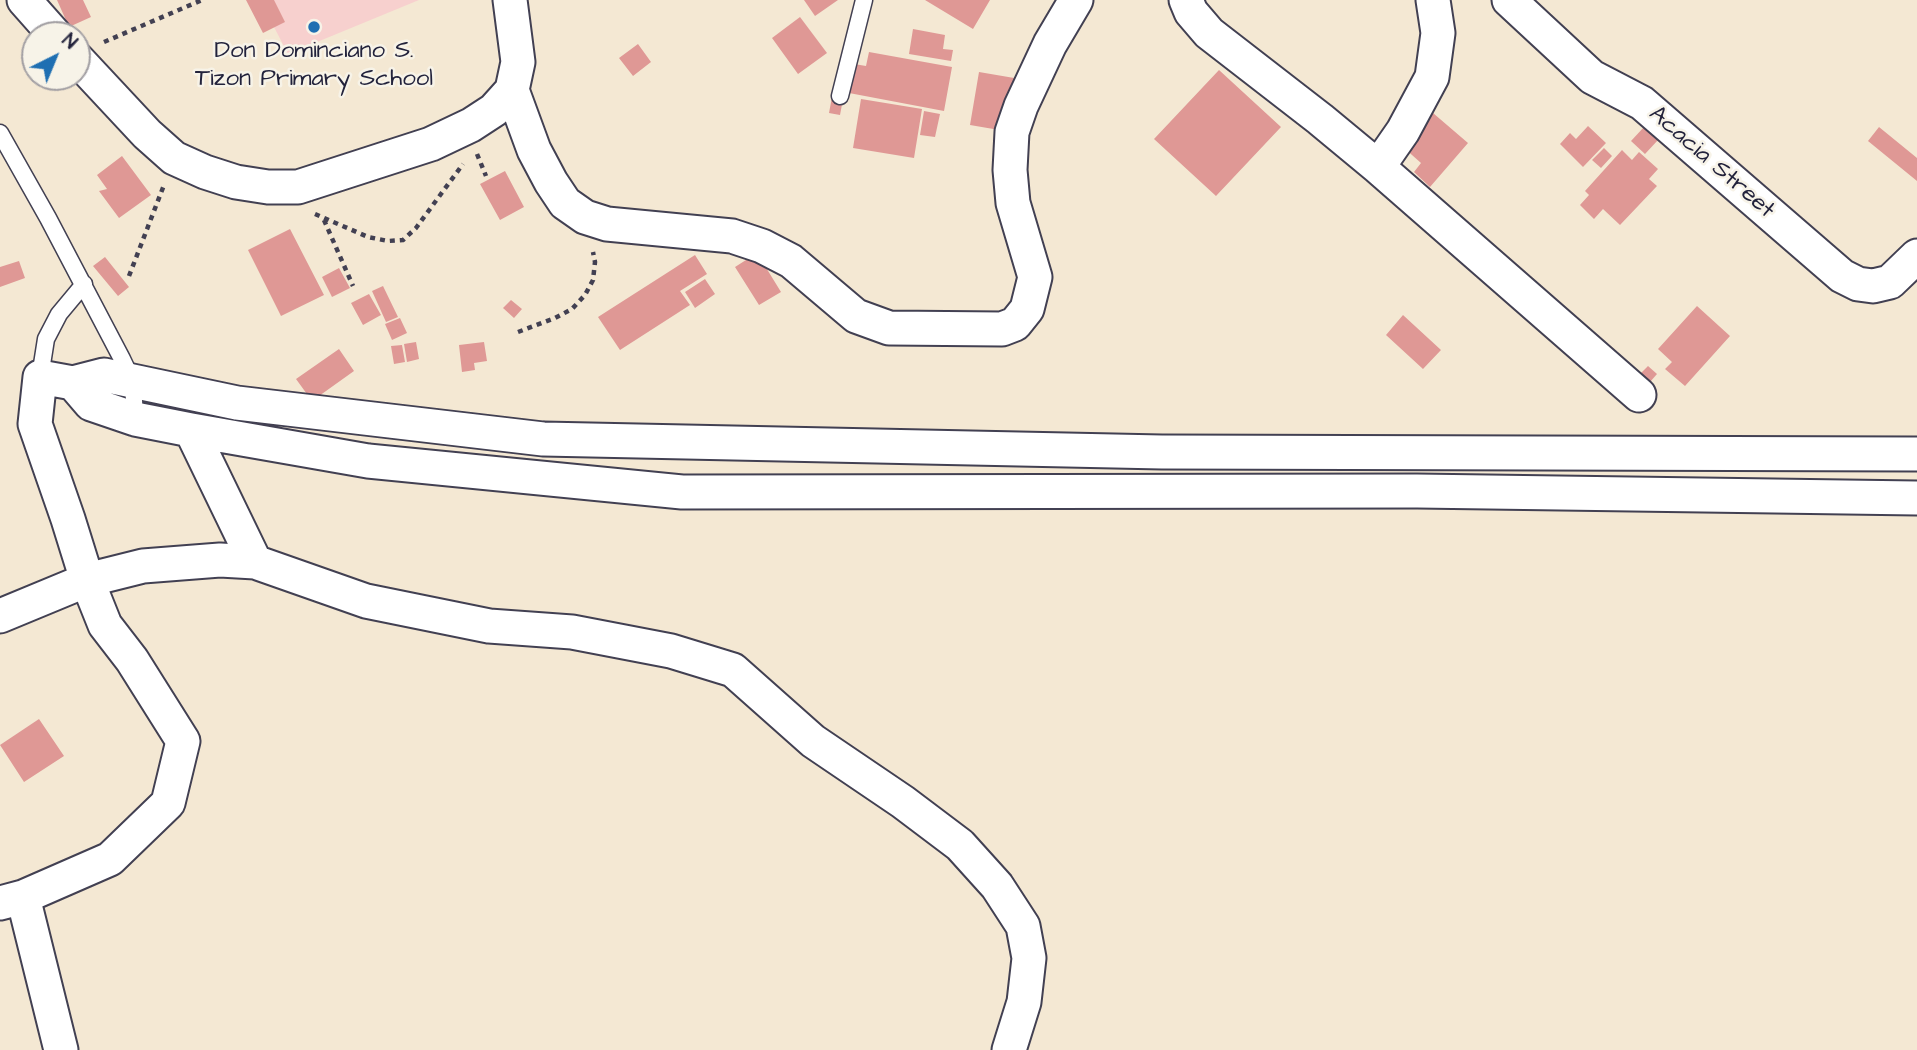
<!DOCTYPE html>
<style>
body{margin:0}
#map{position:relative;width:1917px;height:1050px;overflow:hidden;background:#f4e8d3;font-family:"Architects Daughter",sans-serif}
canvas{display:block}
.north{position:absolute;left:21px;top:21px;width:70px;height:70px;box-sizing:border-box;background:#f7f3e8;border:2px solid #a29fa3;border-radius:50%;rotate:43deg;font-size:19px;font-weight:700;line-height:28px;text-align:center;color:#22223b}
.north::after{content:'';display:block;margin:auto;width:24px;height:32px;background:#1f6fb2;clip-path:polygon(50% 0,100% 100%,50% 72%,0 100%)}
</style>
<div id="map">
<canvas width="1917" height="1050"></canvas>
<div class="north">N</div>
</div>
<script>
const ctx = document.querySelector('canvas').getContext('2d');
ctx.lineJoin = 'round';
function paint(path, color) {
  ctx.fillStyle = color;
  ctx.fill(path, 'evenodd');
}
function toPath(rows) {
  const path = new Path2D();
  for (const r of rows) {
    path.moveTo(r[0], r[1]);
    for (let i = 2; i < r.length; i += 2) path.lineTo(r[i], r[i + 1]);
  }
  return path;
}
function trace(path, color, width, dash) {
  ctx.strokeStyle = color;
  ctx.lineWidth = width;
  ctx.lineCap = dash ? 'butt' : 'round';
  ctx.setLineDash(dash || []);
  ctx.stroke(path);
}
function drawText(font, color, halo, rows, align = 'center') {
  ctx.font = font + ' "Architects Daughter",sans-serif';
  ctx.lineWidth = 5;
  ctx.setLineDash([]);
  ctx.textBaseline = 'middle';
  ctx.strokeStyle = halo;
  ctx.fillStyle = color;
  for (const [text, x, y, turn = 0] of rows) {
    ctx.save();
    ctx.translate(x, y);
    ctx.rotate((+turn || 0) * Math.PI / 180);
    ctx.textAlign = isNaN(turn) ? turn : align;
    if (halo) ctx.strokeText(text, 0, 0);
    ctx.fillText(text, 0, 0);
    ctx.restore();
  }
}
const built = toPath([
 [260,0,419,0,288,54]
]);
const building = toPath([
 [57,0,83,0,91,17,69,27],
 [246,0,274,0,285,22,263,33],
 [804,0,838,0,815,16],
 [925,0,990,0,973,29],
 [800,17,827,53,798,74,772,38],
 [913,29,945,35,943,49,953,50,951,61,909,54],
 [638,44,651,62,633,76,619,58],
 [869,52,952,67,944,111,849,93,854,64,866,66],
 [1219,70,1281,127,1216,196,1154,139],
 [979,72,1020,79,1011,132,970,125],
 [832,97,843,99,840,115,829,113],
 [861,99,922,109,914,158,853,148],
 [924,111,940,114,935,137,920,135],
 [1433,113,1468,143,1430,187,1414,172,1421,163,1403,147],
 [1588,126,1606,143,1583,167,1560,144,1570,133,1576,139],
 [1644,127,1658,140,1645,154,1631,141],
 [1879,127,1917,158,1917,181,1868,141],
 [1604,148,1612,156,1601,168,1592,160],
 [1622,150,1632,160,1639,152,1658,169,1649,179,1657,186,1620,225,1603,209,1594,219,1580,205,1589,195,1585,191],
 [122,156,151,195,119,218,99,191,107,189,97,175],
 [505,171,524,207,500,220,480,184],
 [290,229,324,295,281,316,248,250],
 [757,253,781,292,759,305,735,267],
 [695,255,707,274,680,291,690,305,620,350,598,317],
 [105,257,129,287,118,296,93,266],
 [19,261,25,278,0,287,0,267],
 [339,268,350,288,332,297,322,277],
 [705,279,715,294,695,308,685,292],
 [383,286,398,317,386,322,372,291],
 [369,294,381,315,363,325,351,303],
 [511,300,522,309,514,318,503,308],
 [1697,306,1730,336,1685,386,1665,369,1672,362,1658,349],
 [1403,315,1441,350,1423,369,1386,335],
 [400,318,407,333,392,340,385,324],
 [416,342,419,359,407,362,404,344],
 [484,342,487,361,474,363,475,370,462,372,459,345],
 [402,345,405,362,394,364,391,346],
 [339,349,354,371,312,401,296,379],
 [1648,366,1657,374,1650,382,1641,373],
 [39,719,64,756,24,782,0,745]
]);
const path = toPath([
 [104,42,202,0],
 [477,154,486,176],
 [315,214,368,237,388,241,403,240,416,228,463,164],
 [324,220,353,286],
 [129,276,164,185],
 [518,332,555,318,572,309,585,295,593,280,595,262,593,252]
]);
const service = toPath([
 [840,96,864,0],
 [0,133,48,218,122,359,133,382,135,419],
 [40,377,46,339,59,314,84,284]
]);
const minor = toPath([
 [24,0,55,35],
 [510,0,518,62,512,90],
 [1186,0,1191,12,1209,33,1320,119,1378,167,1639,395],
 [1509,0,1592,77,1642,103,1842,276,1858,284,1873,286,1890,282,1917,256],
 [77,59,147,134,174,158,205,172,236,182,268,187,298,187,431,144,471,125,494,110,512,90],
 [512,90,534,150,551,182,565,203,585,217,607,224,732,236,762,246,791,261,856,316,889,328,1002,329,1015,324,1027,309,1035,277,1013,203,1010,170,1012,132,1021,106,1050,44,1076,0],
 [1378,167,1403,131,1432,77,1438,33,1433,0],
 [73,383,91,404,135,419,191,430,368,461,682,492,1417,491,1917,498],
 [191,430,255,562],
 [0,616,87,580,143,566,220,560,255,562,366,601,489,626,572,632,671,651,733,670,813,741,903,802,960,845,997,886,1023,926,1029,958,1024,1002,1009,1050],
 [23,897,61,1050],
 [0,903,23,897,110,859,168,803,183,741,132,660,105,625,87,580,68,519,35,424,40,377,73,383,104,375,237,403,543,439,1162,452,1917,454]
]);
const markers = [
 [314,27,7,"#1f6fb2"]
];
const poiNames = [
 ["Don Dominciano S.",314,52],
 ["Tizon Primary School",314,80]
];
const streetNames = [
 ["Acacia Street",1711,163,41]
];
paint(built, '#f7d0ce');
paint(building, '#df9895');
trace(service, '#424052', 19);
trace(minor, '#424052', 37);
trace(path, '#424052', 4.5, [5, 5]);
trace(service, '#fff', 16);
trace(minor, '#fff', 33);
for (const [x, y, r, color] of markers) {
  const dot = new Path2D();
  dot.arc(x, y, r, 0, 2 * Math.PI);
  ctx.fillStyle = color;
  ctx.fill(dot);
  trace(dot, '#f7f3e8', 2.5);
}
drawText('24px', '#22223b', '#f7f3e8', poiNames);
drawText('24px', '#22223b', '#f7f3e8', streetNames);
</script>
